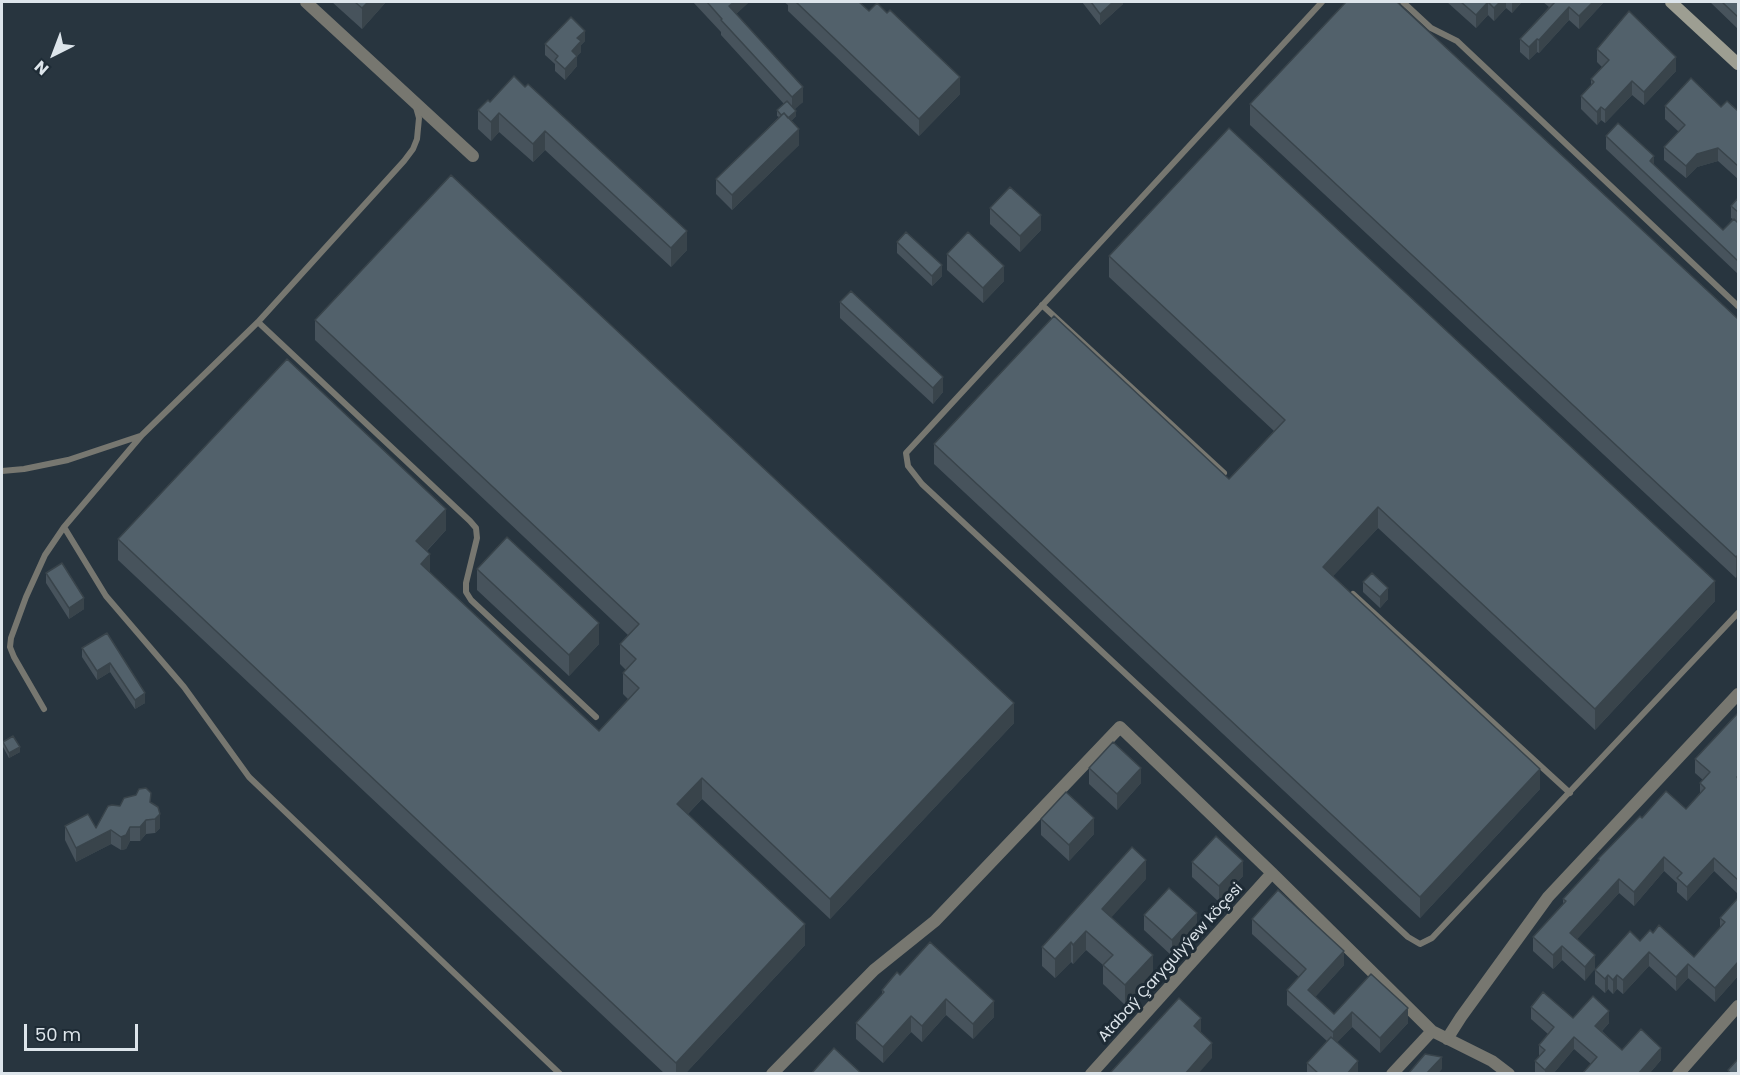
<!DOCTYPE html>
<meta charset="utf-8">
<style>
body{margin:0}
#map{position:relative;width:1740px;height:1075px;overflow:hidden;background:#28353f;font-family:Poppins,sans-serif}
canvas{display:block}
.frame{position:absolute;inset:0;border:3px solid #dde5eb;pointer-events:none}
.north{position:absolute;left:24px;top:24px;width:60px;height:60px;-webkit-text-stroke:4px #1e2b35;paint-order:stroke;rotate:222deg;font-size:16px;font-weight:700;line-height:24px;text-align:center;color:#dde5eb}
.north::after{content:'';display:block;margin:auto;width:21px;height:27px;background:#dde5eb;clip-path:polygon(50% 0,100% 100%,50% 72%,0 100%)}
.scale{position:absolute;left:24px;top:1024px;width:114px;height:27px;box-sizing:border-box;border:3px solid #dde5eb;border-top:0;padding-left:8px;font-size:18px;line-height:21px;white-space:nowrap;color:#dde5eb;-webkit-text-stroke:4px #1e2b35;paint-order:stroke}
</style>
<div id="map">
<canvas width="1740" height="1075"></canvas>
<div class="frame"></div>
<div class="north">N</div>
<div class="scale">50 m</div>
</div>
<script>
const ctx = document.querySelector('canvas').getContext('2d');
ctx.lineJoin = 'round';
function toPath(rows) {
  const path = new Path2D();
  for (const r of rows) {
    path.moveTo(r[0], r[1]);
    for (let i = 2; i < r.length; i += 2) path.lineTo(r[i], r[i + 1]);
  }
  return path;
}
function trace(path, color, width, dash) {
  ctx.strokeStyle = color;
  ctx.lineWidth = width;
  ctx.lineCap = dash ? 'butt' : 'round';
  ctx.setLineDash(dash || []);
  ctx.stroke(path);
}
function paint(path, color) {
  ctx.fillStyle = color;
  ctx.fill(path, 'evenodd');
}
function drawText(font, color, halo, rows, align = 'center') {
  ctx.font = font + ' Poppins,sans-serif';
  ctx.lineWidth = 6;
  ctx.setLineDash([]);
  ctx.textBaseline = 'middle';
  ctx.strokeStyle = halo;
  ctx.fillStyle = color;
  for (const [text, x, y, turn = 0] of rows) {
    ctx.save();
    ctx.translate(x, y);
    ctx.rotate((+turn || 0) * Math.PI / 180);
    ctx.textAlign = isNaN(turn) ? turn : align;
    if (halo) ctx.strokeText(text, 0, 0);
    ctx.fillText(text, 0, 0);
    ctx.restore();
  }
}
const lane = toPath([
 [1322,2,906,453,908,466,922,484,1408,937,1420,944,1432,938,1738,613],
 [1403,2,1431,28,1457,41,1738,306],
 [1042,305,1224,473],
 [258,322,470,521,476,528,477,538,466,583,466,592,471,600,596,717],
 [2,471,24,469,68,460,140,436],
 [64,527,106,596,184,687,249,777,560,1074],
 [1353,594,1570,793],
 [44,709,14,657,10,647,11,638,26,597,45,555,64,527,142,435,258,322,404,161,413,149,417,139,419,118,416,107]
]);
const street = toPath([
 [306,2,473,156],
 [1447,1039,1461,1017,1548,897,1738,694],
 [772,1074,874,970,935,921,1120,727,1272,873,1432,1031,1492,1061,1509,1074],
 [1091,1074,1272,873],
 [1392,1074,1432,1031],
 [1678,1074,1738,1006]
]);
const secondary = toPath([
 [1671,2,1738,64]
]);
const wall = toPath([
 [332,2,386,2,362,29],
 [693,2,749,2,736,14,803,102,794,109,796,116,791,121,799,145,732,210,716,194,716,179,779,117,777,116,777,110,784,104,721,35,721,32],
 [784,2,859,2,960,94,919,136,788,11,788,5],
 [1082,2,1123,2,1123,4,1100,25],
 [1447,2,1522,2,1512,13,1506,8,1494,21,1488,15,1476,28],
 [1543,2,1604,2,1579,29,1569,20,1539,53,1537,52,1529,60,1520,52,1520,39,1549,7],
 [1710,2,1738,2,1738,29],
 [585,41,581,45,581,52,577,56,577,66,565,80,555,71,555,64,545,55,545,44],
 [1597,49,1676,71,1644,105,1632,95,1605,123,1601,120,1597,125,1581,109,1581,96,1591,86,1591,79,1602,67,1597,62],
 [514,76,687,250,671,267,545,150,533,162,499,132,491,141,478,129,478,110,490,102],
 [1250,104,1738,319,1736,578,1250,125],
 [1665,106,1721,107,1738,111,1738,179,1718,161,1697,167,1686,178,1664,160,1664,147,1679,132,1665,119],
 [1606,136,1654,165,1723,230,1733,219,1731,218,1731,206,1738,198,1738,274,1606,149],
 [990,208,1041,230,1020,252,990,224],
 [897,242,942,276,932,286,897,253],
 [947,254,1004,281,983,303,947,270],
 [1109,256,1715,601,1595,730,1378,528,1333,576,1540,789,1420,918,934,464,934,444,1229,479,1274,431,1109,277],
 [840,302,943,392,933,404,840,318],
 [315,320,1014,723,830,919,702,799,688,814,805,945,685,1074,665,1074,118,560,118,539,446,530,427,551,430,573,599,731,628,699,623,694,623,673,626,670,620,664,620,644,628,635,315,340],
 [477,569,599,644,569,676,477,590],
 [46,573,84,609,69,619,46,583],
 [1363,582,1388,599,1380,608,1363,592],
 [107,633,145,703,135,709,110,672,97,680,82,657,82,648],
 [1738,713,1738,894,1714,871,1687,901,1677,892,1677,883,1664,871,1634,906,1619,893,1577,939,1595,955,1585,981,1562,960,1553,969,1533,951,1533,937,1563,904,1563,899,1598,861,1598,859,1642,818,1686,809,1700,793,1700,783,1703,780,1695,773,1695,759],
 [3,742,20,752,9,758,3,747],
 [1089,768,1141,783,1117,810,1089,784],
 [151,803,160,828,155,833,146,834,140,841,130,841,126,849,121,850,111,844,76,862,65,840,65,826,96,828,120,806],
 [1041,819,1094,834,1069,861,1041,835],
 [1192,862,1243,876,1219,902,1192,877],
 [1146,879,1111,917,1153,975,1125,1005,1103,984,1103,965,1086,950,1073,964,1071,962,1055,978,1042,966,1042,947],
 [1738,898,1738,976,1715,1002,1688,978,1676,991,1649,966,1623,994,1617,989,1613,994,1608,989,1605,993,1595,984,1595,970,1653,933,1694,957,1720,928,1720,918],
 [1144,915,1197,929,1172,956,1144,930],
 [1252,919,1344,965,1315,997,1334,1014,1371,974,1408,1023,1380,1053,1352,1027,1337,1042,1358,1074,1307,1074,1307,1063,1327,1041,1287,1005,1287,990,1299,977,1252,934],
 [900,975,994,1017,973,1039,946,1015,922,1042,911,1032,883,1063,856,1039,856,1023,882,995,882,990],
 [1531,1007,1573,1018,1609,1023,1602,1031,1622,1050,1661,1060,1649,1074,1582,1074,1591,1064,1574,1049,1553,1074,1535,1073,1535,1061,1539,1057,1539,1045,1548,1034,1531,1019]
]);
const shadedWall = toPath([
 [368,2,386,2,362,29,362,8],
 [734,2,749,2,729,21,729,6],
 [1113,2,1123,2,1123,4,1100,25,1100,14],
 [1488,2,1488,15,1476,28,1476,15],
 [1500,2,1506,2,1506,8,1494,21,1494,8],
 [1512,2,1522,2,1512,13],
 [1593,2,1604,2,1579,29,1579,16],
 [1569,7,1569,20,1539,53,1539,40],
 [585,31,585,41,581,45,581,52,577,56,577,66,565,80,565,69,577,38],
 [1537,39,1537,52,1529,60,1529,47],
 [1676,57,1676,71,1644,105,1644,92],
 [960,77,960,94,919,136,919,119],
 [1632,81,1632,95,1605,123,1605,110],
 [803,87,803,102,792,112,792,97],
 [1601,107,1601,120,1597,125,1597,112],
 [796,111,796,116,786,125,786,120],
 [499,113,499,132,491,141,491,122],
 [799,129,799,145,732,210,732,195],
 [545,131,545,150,533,162,533,144],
 [1718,148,1718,161,1697,167,1686,178,1686,166,1697,154],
 [1654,156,1654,169,1650,161],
 [1041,215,1041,230,1020,252,1020,236],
 [687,231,687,250,671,267,671,248],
 [942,265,942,276,932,286,932,276],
 [1004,266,1004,281,983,303,983,288],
 [943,377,943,392,933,404,933,388],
 [1378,507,1378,528,1323,587,1323,567],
 [446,509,446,530,416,562,416,541],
 [430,554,430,575,421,564],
 [1738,555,1738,575,1736,578,1736,557],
 [1715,581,1715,601,1595,730,1595,709],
 [1388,588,1388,599,1380,608,1380,597],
 [84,598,84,609,69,619,69,608],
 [599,623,599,644,569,676,569,655],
 [110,663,110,672,97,680,97,671],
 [145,693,145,703,135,709,135,700],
 [1014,703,1014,723,830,919,830,899],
 [20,747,20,752,9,758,9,753],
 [1141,768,1141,783,1117,810,1117,794],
 [1540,769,1540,789,1420,918,1420,897],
 [702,778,702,799,677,825,677,804],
 [160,814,160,828,155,833,155,819],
 [1094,818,1094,834,1069,861,1069,845],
 [146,820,146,834,140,841,140,827],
 [130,827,130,841,126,849,121,850,121,837],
 [111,830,111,844,76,862,76,848],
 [1664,857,1664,871,1634,906,1634,892],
 [1714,858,1714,871,1687,901,1687,887],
 [1146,860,1146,879,1102,928,1102,909],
 [1243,861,1243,876,1219,902,1219,886],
 [1619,879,1619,893,1570,947,1570,933],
 [1197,913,1197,929,1172,956,1172,940],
 [805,924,805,945,685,1074,676,1074,676,1063],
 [1086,931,1086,950,1073,964,1073,945],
 [1071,942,1071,962,1055,978,1055,959],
 [1562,946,1562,960,1553,969,1553,955],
 [1344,951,1344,965,1308,1005,1308,990],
 [1649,952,1649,966,1623,994,1623,980],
 [1153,955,1153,975,1125,1005,1125,985],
 [1595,955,1595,969,1585,981,1585,967],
 [1738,962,1738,976,1715,1002,1715,988],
 [1688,964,1688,978,1676,991,1676,977],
 [1608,975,1608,989,1605,993,1605,979],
 [1617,975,1617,989,1613,994,1613,980],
 [946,999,946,1015,922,1042,922,1026],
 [994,1001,994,1017,973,1039,973,1024],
 [1408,1008,1408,1023,1380,1053,1380,1038],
 [1609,1011,1609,1023,1595,1038,1595,1026],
 [1352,1012,1352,1027,1333,1047,1333,1032],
 [911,1016,911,1032,883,1063,883,1047],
 [1201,1018,1201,1033,1194,1026],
 [1574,1037,1574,1049,1553,1074,1545,1074,1545,1070],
 [1212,1043,1212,1058,1198,1074,1185,1074],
 [1661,1048,1661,1060,1649,1074,1638,1074],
 [1442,1057,1442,1069,1438,1074,1426,1074],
 [1358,1061,1358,1074,1347,1074]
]);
const building = toPath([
 [355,2,368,2,362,8,355,2],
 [707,2,734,2,729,6,803,87,792,97,721,20,722,19,707,2],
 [796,2,859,2,869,11,877,3,887,13,890,10,960,77,919,119,796,2],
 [1091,2,1113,2,1100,14,1091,2],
 [1346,2,1397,2,1738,319,1738,555,1736,557,1250,104,1346,2],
 [1461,2,1500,2,1494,8,1488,2,1476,15,1461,2],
 [1555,2,1593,2,1579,16,1569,7,1539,40,1537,39,1529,47,1520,39,1555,2],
 [1722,2,1738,2,1738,17,1722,2],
 [1629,11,1676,57,1644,92,1632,81,1605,110,1601,107,1597,112,1581,96,1594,82,1591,79,1609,60,1597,49,1629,11],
 [571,17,585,31,577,38,581,41,572,51,577,56,565,69,555,60,558,56,545,44,571,17],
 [514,76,525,87,528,84,687,231,671,248,545,131,533,144,499,113,491,122,478,110,488,100,490,102,514,76],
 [1691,78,1721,107,1727,101,1738,111,1738,166,1718,148,1697,154,1686,166,1664,147,1685,125,1665,106,1691,78],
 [787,101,796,111,788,118,784,113,781,115,777,110,787,101],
 [784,113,799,129,732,195,716,179,784,113],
 [1618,123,1654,156,1650,161,1723,230,1734,219,1738,223,1738,261,1606,136,1618,123],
 [1229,128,1715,581,1595,709,1378,507,1323,567,1540,769,1420,897,934,444,1054,316,1229,479,1285,420,1109,256,1229,128],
 [451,175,1014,703,830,899,702,778,677,804,805,924,676,1063,118,539,287,359,446,509,416,541,430,554,421,564,599,731,639,688,623,673,636,659,620,644,639,624,315,320,451,175],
 [1010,187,1041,215,1020,236,990,208,1010,187],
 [1738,198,1738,212,1731,206,1738,198],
 [906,232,942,265,932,276,897,242,906,232],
 [968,232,1004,266,983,288,947,254,968,232],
 [851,291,943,377,933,388,840,302,851,291],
 [507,537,599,623,569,655,477,569,507,537],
 [62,563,84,598,69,608,46,573,62,563],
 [1372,573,1388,588,1380,597,1363,582,1372,573],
 [107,633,145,693,135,700,110,663,97,671,82,648,107,633],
 [1738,713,1738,776,1737,777,1738,779,1738,880,1714,858,1687,887,1677,878,1682,873,1664,857,1634,892,1619,879,1570,933,1595,955,1585,967,1562,946,1553,955,1533,937,1566,901,1563,899,1599,860,1598,859,1640,816,1642,818,1666,791,1686,809,1705,788,1700,783,1710,772,1695,759,1738,713],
 [13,736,20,747,9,753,3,742,13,736],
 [1113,742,1141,768,1117,794,1089,768,1113,742],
 [146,788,151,793,150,802,158,807,160,814,155,819,146,820,140,827,130,827,126,835,121,837,111,830,76,848,65,826,88,814,96,828,108,806,112,805,120,806,124,798,136,795,139,789,146,788],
 [1066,792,1094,818,1069,845,1041,819,1066,792],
 [1216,836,1243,861,1219,886,1192,862,1216,836],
 [1132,847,1146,860,1102,909,1153,955,1125,985,1103,965,1113,955,1086,931,1073,945,1071,942,1055,959,1042,947,1132,847],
 [1169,888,1197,913,1172,940,1144,915,1169,888],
 [1278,890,1344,951,1308,990,1334,1014,1371,974,1408,1008,1380,1038,1352,1012,1333,1032,1287,990,1306,969,1252,919,1278,890],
 [1738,898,1738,962,1715,988,1688,964,1676,977,1649,952,1623,980,1617,975,1613,980,1608,975,1605,979,1595,970,1630,931,1640,941,1650,930,1653,933,1659,925,1694,957,1725,922,1720,918,1738,898],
 [930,942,994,1001,973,1024,946,999,922,1026,911,1016,883,1047,856,1023,884,992,882,990,897,972,900,975,930,942],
 [1543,992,1573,1018,1593,996,1609,1011,1595,1026,1622,1050,1641,1029,1661,1048,1638,1074,1582,1074,1597,1057,1574,1037,1545,1070,1535,1061,1545,1050,1539,1045,1554,1027,1531,1007,1543,992],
 [1179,998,1201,1018,1194,1026,1212,1043,1185,1074,1110,1074,1110,1073,1179,998],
 [1331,1037,1358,1061,1347,1074,1319,1074,1307,1063,1331,1037],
 [834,1048,862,1074,811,1074,834,1048],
 [1425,1054,1442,1057,1426,1074,1408,1074,1425,1054],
 [1738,1059,1738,1074,1731,1074,1728,1070,1738,1059]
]);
const streetNames = [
 ["Atabaý Çarygulyýew köçesi",1171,963,-48]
];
trace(lane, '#777770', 6);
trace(street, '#777770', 12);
trace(secondary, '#9d9e92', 12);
paint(wall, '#47535c');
paint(shadedWall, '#39444b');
paint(building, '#52616b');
trace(building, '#39444b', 1.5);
drawText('15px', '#dde5eb', '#1e2b35', streetNames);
</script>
